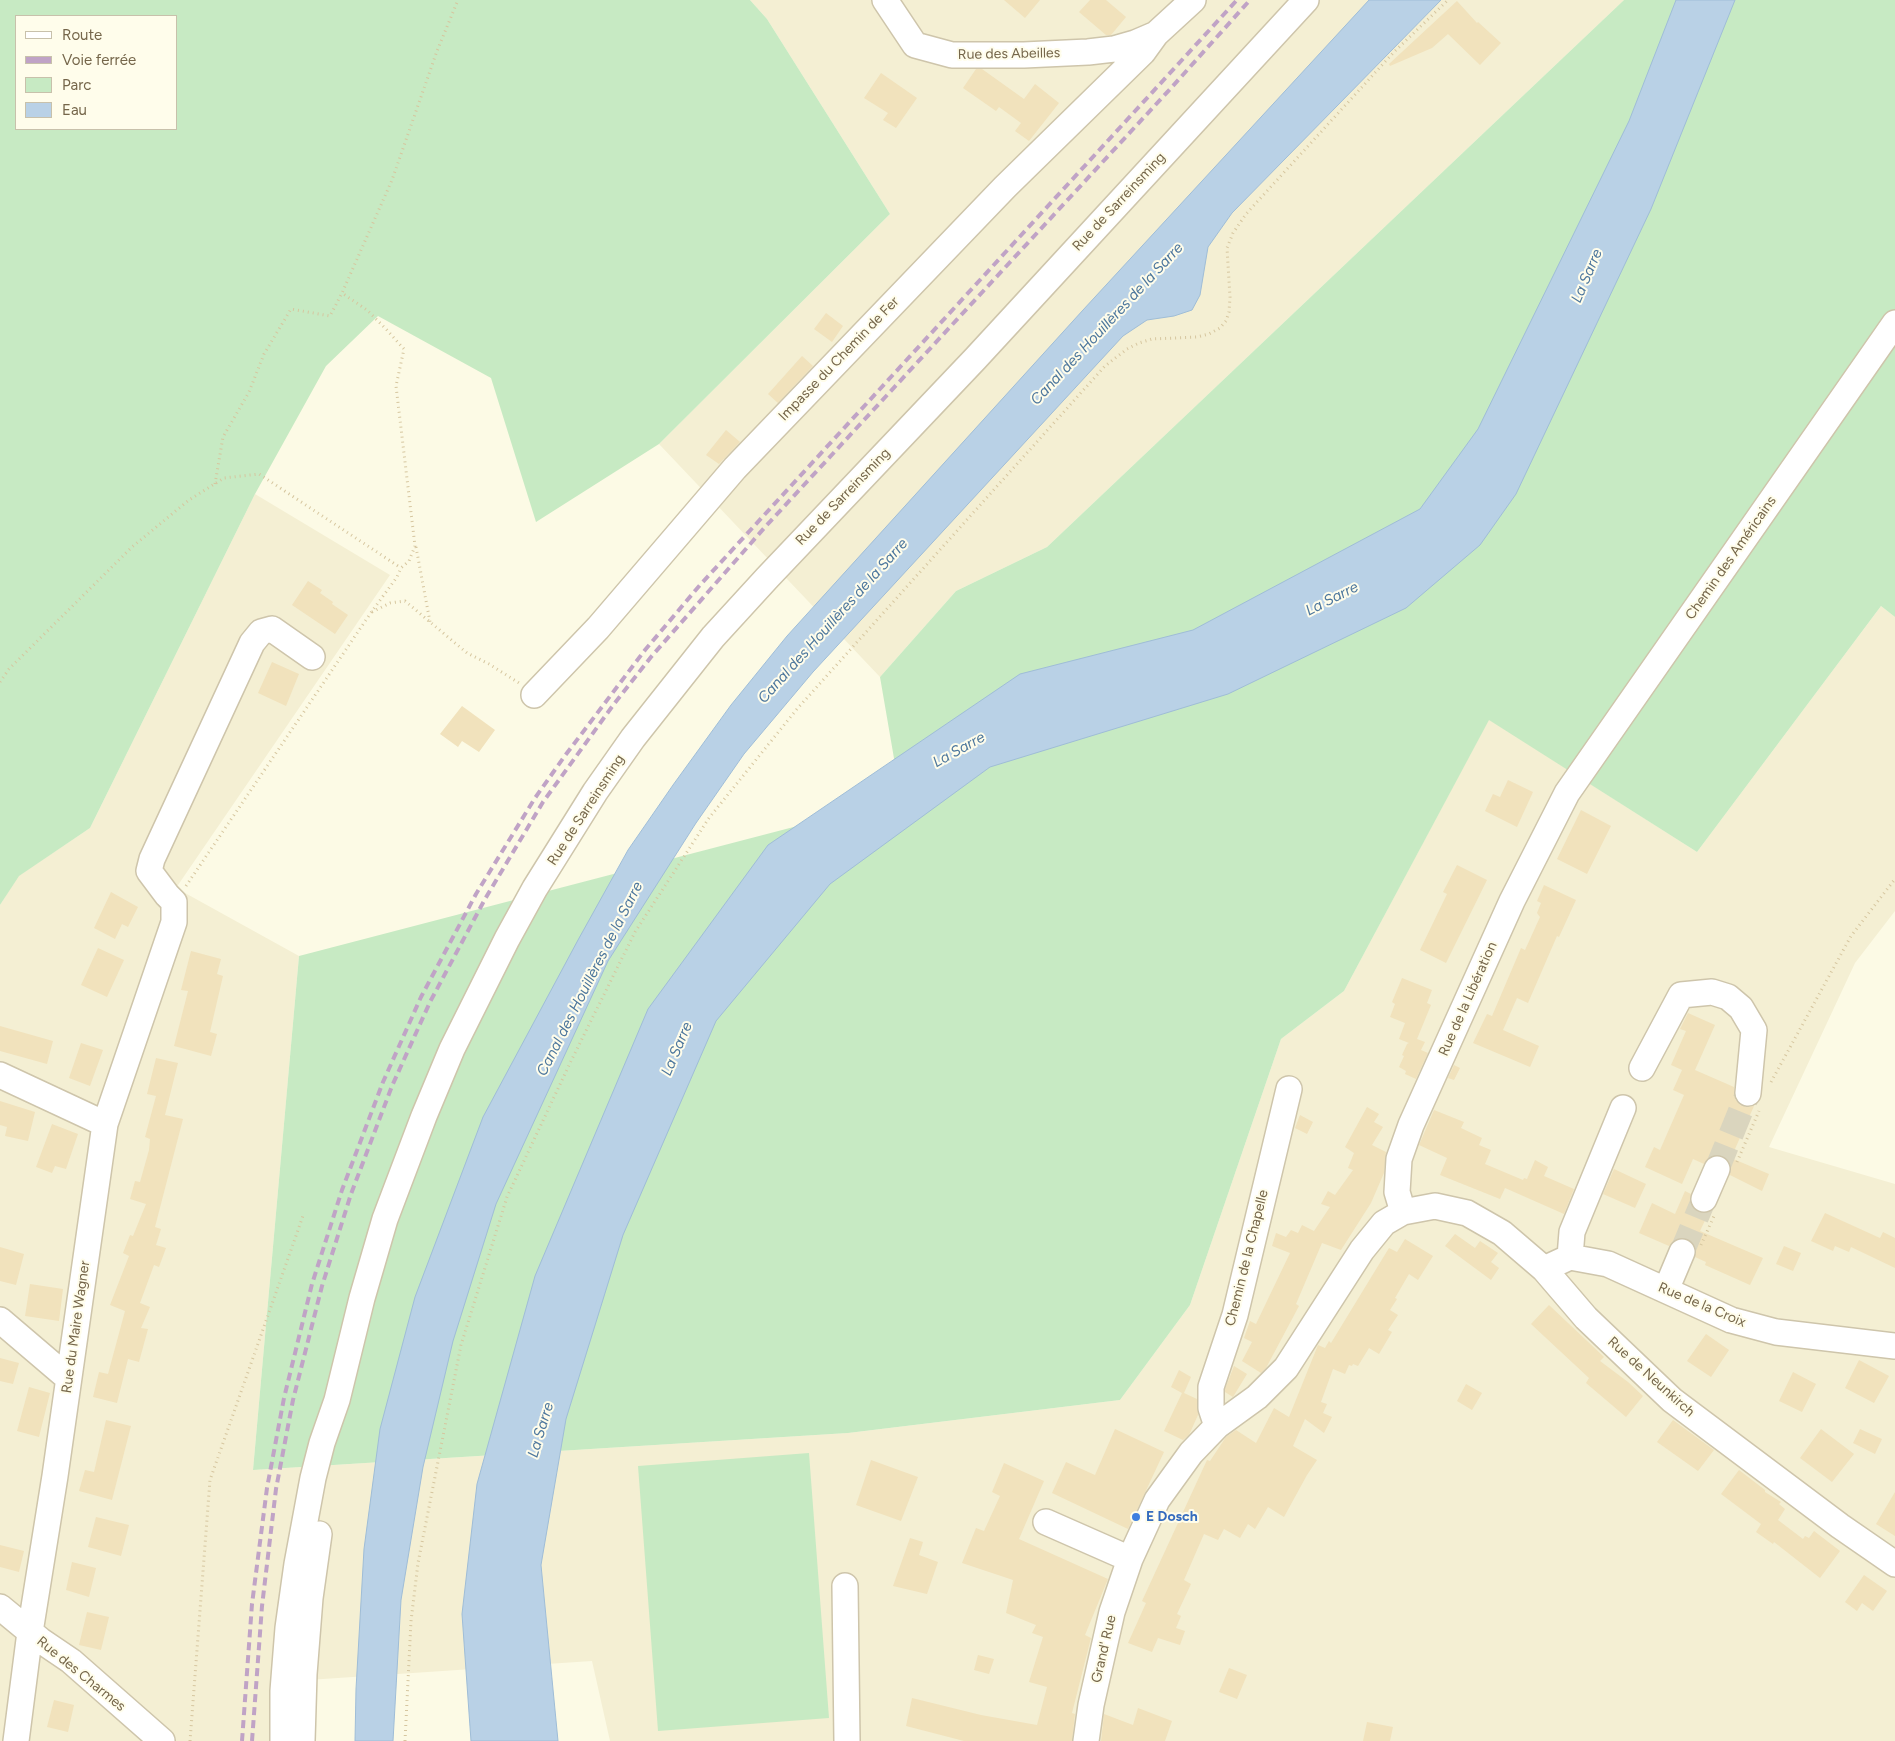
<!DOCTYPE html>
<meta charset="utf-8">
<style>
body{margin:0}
#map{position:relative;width:1895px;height:1741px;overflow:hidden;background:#fcfae5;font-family:Figtree,sans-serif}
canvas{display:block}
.legend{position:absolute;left:15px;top:15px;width:162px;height:115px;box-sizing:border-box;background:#fffdeb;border:1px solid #c8c1ab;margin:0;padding:6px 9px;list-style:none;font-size:15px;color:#75664a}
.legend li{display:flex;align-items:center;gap:10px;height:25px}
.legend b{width:25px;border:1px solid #c8c1ab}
</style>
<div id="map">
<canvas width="1895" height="1741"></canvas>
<ul class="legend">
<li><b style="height:6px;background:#fff"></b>Route</li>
<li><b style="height:6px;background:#c0a3c6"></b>Voie ferrée</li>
<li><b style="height:14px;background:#c7eac3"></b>Parc</li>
<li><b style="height:14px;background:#b9d1e6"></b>Eau</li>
</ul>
</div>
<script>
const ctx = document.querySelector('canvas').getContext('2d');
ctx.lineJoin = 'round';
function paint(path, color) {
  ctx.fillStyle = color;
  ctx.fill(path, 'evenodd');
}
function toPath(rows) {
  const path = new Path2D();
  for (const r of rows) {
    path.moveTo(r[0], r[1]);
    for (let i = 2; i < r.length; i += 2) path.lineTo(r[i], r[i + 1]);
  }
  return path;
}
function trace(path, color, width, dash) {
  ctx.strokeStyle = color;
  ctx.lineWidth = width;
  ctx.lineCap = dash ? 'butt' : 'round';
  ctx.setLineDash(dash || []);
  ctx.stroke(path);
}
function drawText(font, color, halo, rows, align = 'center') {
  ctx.font = font + ' Figtree,sans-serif';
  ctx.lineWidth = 4;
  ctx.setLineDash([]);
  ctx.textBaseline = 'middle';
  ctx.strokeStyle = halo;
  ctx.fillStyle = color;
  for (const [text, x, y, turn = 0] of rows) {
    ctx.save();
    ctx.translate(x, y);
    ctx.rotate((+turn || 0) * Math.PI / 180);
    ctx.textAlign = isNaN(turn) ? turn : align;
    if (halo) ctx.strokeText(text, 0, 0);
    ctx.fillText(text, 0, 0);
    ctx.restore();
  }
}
const residential = toPath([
 [750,0,1624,0,1047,547,956,591,880,677,659,444,890,214,767,19],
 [255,494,390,575,176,888,299,956,253,1470,848,1433,1120,1400,1190,1305,1281,1039,1344,991,1489,719,1697,852,1881,606,1895,617,1895,911,1855,963,1769,1147,1895,1184,1895,1741,610,1741,592,1661,278,1682,283,1741,0,1741,0,905,18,876,90,828]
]);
const green = toPath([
 [0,0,750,0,767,19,890,214,659,444,536,522,491,378,378,316,326,366,255,494,90,828,19,876,0,905],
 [176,16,176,129,16,129,16,16],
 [1624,0,1895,0,1895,617,1881,606,1697,852,1489,720,1344,991,1281,1039,1190,1305,1120,1400,848,1433,253,1470,299,956,901,799,880,677,956,591,1047,547],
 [809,1453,829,1718,658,1731,638,1466]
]);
const water = toPath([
 [1369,0,1441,0,1232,213,1208,247,1200,295,1192,310,1174,316,1147,320,1123,336,813,672,744,754,696,823,608,961,496,1204,453,1341,423,1467,401,1600,393,1741,355,1741,356,1689,364,1549,380,1429,415,1297,483,1117,578,940,628,850,673,785,731,705,787,636,1083,310,1369,0],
 [1676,0,1735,0,1651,209,1516,494,1480,545,1406,608,1228,694,990,767,830,884,716,1021,623,1235,566,1419,541,1565,558,1741,471,1741,462,1614,477,1484,535,1276,648,1009,768,845,1020,674,1193,630,1420,509,1478,429,1629,121,1676,0]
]);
const building = toPath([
 [1004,0,1040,0,1025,18],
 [1090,0,1106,0,1126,17,1111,35,1106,35,1079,12],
 [1457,1,1477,23,1478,22,1501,43,1480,65,1448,34,1432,48,1390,66,1389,64],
 [976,69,982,69,1024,99,1035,84,1059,103,1029,141,1015,131,1021,123,999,107,996,111,963,88],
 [881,73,917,98,896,128,883,120,888,113,864,98],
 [826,313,843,326,832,342,814,329],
 [802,356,813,366,778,403,768,394],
 [726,430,740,442,719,464,706,455],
 [308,581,322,590,320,593,333,602,332,604,348,615,335,634,292,605],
 [272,662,299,674,286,706,258,693],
 [462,706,495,730,479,752,462,741,458,747,440,734],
 [1508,780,1533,792,1517,827,1485,811,1493,794,1500,797],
 [1581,810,1611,826,1587,874,1557,859],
 [1457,865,1487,880,1446,963,1420,950,1447,894,1443,892],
 [1544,885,1576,900,1559,937,1557,936,1528,1003,1517,998,1503,1030,1539,1046,1530,1067,1473,1043,1487,1014,1492,1016,1521,948,1525,950,1540,917,1537,913,1541,903,1537,901],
 [111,892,138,907,128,927,122,924,115,939,94,928],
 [98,948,124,960,107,997,81,985],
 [191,951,221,959,217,974,223,976,210,1032,217,1034,211,1056,174,1046,188,991,181,990],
 [1402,978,1432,990,1427,1003,1431,1005,1417,1039,1425,1042,1421,1050,1428,1053,1416,1079,1405,1074,1406,1071,1399,1067,1404,1056,1402,1055,1407,1044,1409,1043,1399,1039,1405,1023,1390,1017,1395,1004,1392,1002],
 [1688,1013,1715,1025,1695,1070,1734,1087,1735,1099,1740,1105,1747,1107,1754,1106,1731,1158,1769,1174,1762,1191,1730,1175,1731,1168,1729,1161,1722,1156,1716,1155,1709,1157,1704,1164,1693,1159,1682,1184,1645,1167,1654,1147,1660,1150,1684,1095,1673,1090,1682,1070,1671,1065,1686,1031,1680,1029],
 [0,1026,53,1041,47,1064,0,1051],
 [81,1043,103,1050,90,1086,69,1078],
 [156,1058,178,1063,165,1115,183,1119,155,1227,161,1229,156,1245,166,1248,159,1267,154,1265,140,1303,150,1307,141,1328,148,1329,139,1362,128,1359,117,1403,93,1397,99,1372,108,1374,125,1311,110,1305,129,1256,123,1253,130,1235,133,1236,146,1204,130,1199,135,1181,140,1182,149,1150,150,1139,145,1137,156,1096,147,1094],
 [1454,1065,1460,1068,1454,1080,1448,1078],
 [0,1101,35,1112,28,1141,5,1136,7,1127,0,1125],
 [1367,1107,1379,1114,1374,1122,1383,1127,1372,1145,1386,1152,1384,1173,1371,1203,1341,1250,1322,1243,1296,1304,1299,1306,1266,1368,1261,1373,1242,1361,1252,1342,1244,1338,1250,1321,1256,1324,1290,1253,1272,1246,1276,1233,1286,1237,1291,1230,1298,1233,1302,1225,1314,1231,1330,1207,1321,1204,1328,1191,1335,1195,1353,1170,1348,1168,1354,1153,1345,1147],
 [1434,1110,1464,1122,1461,1128,1482,1138,1479,1145,1491,1150,1485,1164,1523,1180,1524,1178,1527,1179,1535,1160,1548,1167,1544,1176,1574,1189,1564,1214,1505,1188,1500,1199,1440,1175,1447,1158,1419,1145],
 [1300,1115,1313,1122,1307,1134,1295,1128],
 [52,1124,78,1134,66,1169,55,1166,52,1173,36,1167],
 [1614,1169,1646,1184,1635,1208,1603,1194],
 [1685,1191,1691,1194,1690,1201,1693,1208,1699,1212,1709,1212,1700,1231,1763,1258,1750,1285,1705,1265,1706,1262,1695,1257,1696,1250,1694,1244,1688,1239,1680,1238,1673,1241,1669,1246,1639,1233,1652,1203,1675,1214],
 [1825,1213,1880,1238,1883,1232,1895,1238,1895,1268,1851,1247,1849,1252,1835,1246,1833,1251,1811,1241],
 [1455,1234,1475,1248,1480,1241,1498,1253,1491,1262,1499,1268,1491,1280,1445,1246],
 [1405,1239,1433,1256,1418,1280,1409,1274,1395,1298,1397,1299,1390,1310,1398,1315,1388,1330,1392,1332,1379,1354,1369,1348,1358,1366,1353,1364,1352,1366,1349,1365,1345,1374,1333,1369,1321,1402,1327,1404,1323,1413,1332,1417,1324,1433,1305,1419,1293,1446,1317,1460,1307,1475,1284,1517,1268,1507,1255,1529,1248,1524,1240,1538,1224,1529,1218,1540,1204,1534,1184,1580,1191,1584,1177,1614,1181,1616,1176,1628,1185,1631,1180,1645,1158,1638,1152,1652,1128,1643,1146,1603,1142,1601,1207,1460,1210,1461,1226,1437,1236,1430,1256,1443,1274,1408,1289,1417,1318,1345,1325,1348,1329,1341,1331,1343,1389,1248,1397,1252],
 [1784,1246,1801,1253,1793,1271,1776,1264],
 [0,1247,24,1254,16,1285,0,1281],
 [30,1284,63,1289,59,1321,25,1316],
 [1549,1305,1604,1357,1600,1361,1628,1382,1643,1396,1626,1417,1586,1383,1589,1378,1531,1324],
 [1706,1334,1729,1350,1711,1377,1687,1361],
 [0,1358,19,1363,13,1384,0,1381],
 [1859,1360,1889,1376,1874,1403,1845,1388],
 [1234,1366,1247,1374,1233,1397,1225,1392,1225,1389],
 [1179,1370,1191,1377,1184,1393,1197,1399,1198,1415,1189,1435,1183,1440,1164,1431,1182,1393,1171,1387],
 [1793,1372,1816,1384,1802,1412,1779,1401],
 [1466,1384,1482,1393,1472,1410,1457,1401],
 [29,1387,50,1393,39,1437,17,1431],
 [106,1420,131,1426,112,1500,79,1491,85,1470,94,1472],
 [1673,1420,1714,1450,1698,1471,1657,1442],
 [1115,1429,1164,1452,1128,1529,1052,1493,1066,1462,1095,1475],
 [1821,1429,1854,1454,1832,1482,1800,1458],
 [1860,1429,1882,1439,1875,1454,1853,1443],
 [871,1460,918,1477,901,1521,856,1505],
 [1004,1463,1044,1481,1019,1539,1108,1579,1085,1635,1091,1638,1072,1713,1075,1714,1072,1741,964,1741,906,1726,912,1698,981,1715,1037,1725,1047,1687,1029,1682,1043,1637,1032,1633,1036,1625,1006,1613,1013,1580,962,1563,976,1528,984,1531,1000,1496,992,1492],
 [1739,1470,1765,1490,1765,1492,1781,1502,1779,1504,1785,1509,1778,1520,1803,1539,1805,1536,1809,1538,1814,1531,1840,1551,1820,1578,1774,1542,1773,1544,1756,1532,1761,1524,1721,1494],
 [1895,1492,1895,1536,1876,1524],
 [96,1517,129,1525,121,1556,88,1547],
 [910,1538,923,1542,919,1555,938,1562,927,1594,893,1586],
 [0,1545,24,1551,19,1572,0,1567],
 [72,1562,96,1568,89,1597,66,1590],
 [1864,1575,1887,1591,1873,1611,1862,1603,1857,1611,1845,1602],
 [87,1612,109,1617,101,1650,79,1645],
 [978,1655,994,1659,989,1674,974,1670],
 [1229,1668,1247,1675,1237,1699,1219,1692],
 [54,1700,74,1705,68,1732,47,1727],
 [1138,1708,1172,1721,1165,1741,1101,1741,1104,1714,1133,1725],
 [1367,1722,1393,1727,1390,1741,1363,1741]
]);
const minorTunnel = toPath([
 [1717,1169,1748,1093],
 [1682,1252,1704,1199]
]);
const path = toPath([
 [215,484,223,437,249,392,264,354,291,309,330,316,342,293],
 [416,547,430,622],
 [372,612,390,603,405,601,467,653,489,664,519,683],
 [0,682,9,669,132,547,189,500,224,478,259,474,401,568],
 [186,886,370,614,397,577,401,568,409,561,415,546,396,386,404,349,386,329,367,310,342,293,392,180,437,51,458,0],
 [1771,1082,1851,936,1895,879],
 [1737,1162,1759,1111],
 [1701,1245,1714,1216],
 [190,1741,210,1480,304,1213],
 [405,1741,411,1621,418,1563,461,1345,507,1197,571,1061,635,932,709,818,797,709,1105,366,1127,349,1139,343,1152,339,1197,337,1209,334,1220,328,1226,321,1229,312,1230,297,1227,248,1233,233,1246,214,1394,52,1448,0]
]);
const minor = toPath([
 [885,0,915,45,952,55,1024,55,1088,52,1114,49,1135,43,1156,34],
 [534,695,598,628,735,468,1005,187,1143,52,1156,34,1193,0],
 [1642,1068,1681,995,1712,992,1728,997,1741,1008,1754,1030,1748,1093],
 [0,1075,105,1124],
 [1704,1199,1717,1169],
 [1403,1212,1397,1192,1399,1159,1411,1125,1512,901,1567,793,1895,323],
 [1570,1257,1572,1232,1623,1108],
 [1544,1269,1570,1257,1608,1264,1731,1320,1776,1332,1895,1346],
 [1666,1290,1682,1252],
 [0,1320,68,1378],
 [1217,1426,1211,1408,1211,1387,1235,1315,1289,1089],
 [1046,1522,1130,1559],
 [845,1586,847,1741],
 [0,1607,40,1640,71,1661,162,1741],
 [16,1741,30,1632,55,1476,105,1124,174,922,174,902,167,895,149,871,152,859,252,643,261,632,272,629,312,657],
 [283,1741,283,1691,288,1628,297,1564,313,1478,322,1443,337,1400,362,1298,385,1219,424,1116,452,1049,507,939,535,888,595,792,633,738,713,637,767,578,975,359,1306,0],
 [302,1741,304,1674,310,1598,319,1534],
 [1086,1741,1091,1705,1112,1612,1130,1559,1157,1500,1191,1453,1217,1426,1257,1397,1286,1368,1362,1250,1384,1223,1403,1212,1435,1206,1467,1213,1502,1233,1544,1269,1586,1318,1672,1400,1840,1526,1895,1564]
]);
const rail = toPath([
 [242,1741,252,1604,267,1488,284,1398,312,1284,342,1190,383,1082,421,997,476,894,535,798,564,757,645,650,700,585,1237,0],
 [252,1741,262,1606,276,1489,293,1400,322,1286,351,1194,392,1086,430,1002,485,899,543,802,614,704,651,657,766,526,1172,87,1250,0]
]);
const markers = [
 [1136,1517,5,"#3f7fe0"]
];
const streetNames = [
 ["Rue des Abeilles",1009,54,-1],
 ["Rue de Sarreinsming",1119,202,-47],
 ["Impasse du Chemin de Fer",839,359,-46],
 ["Rue de Sarreinsming",843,497,-46],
 ["Chemin des Américains",1731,558,-55],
 ["Rue de Sarreinsming",586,810,-57],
 ["Rue de la Libération",1468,999,-66],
 ["Chemin de la Chapelle",1247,1258,-76],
 ["Rue de la Croix",1702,1305,23],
 ["Rue du Maire Wagner",76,1327,-82],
 ["Rue de Neunkirch",1651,1377,42],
 ["Grand' Rue",1104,1649,-77],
 ["Rue des Charmes",81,1674,39]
];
const shopNames = [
 ["E Dosch",1146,1517]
];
const waterNames = [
 ["La Sarre",1587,276,-67],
 ["Canal des Houillères de la Sarre",1107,324,-47],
 ["La Sarre",1332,599,-27],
 ["Canal des Houillères de la Sarre",833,621,-48],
 ["La Sarre",959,750,-29],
 ["Canal des Houillères de la Sarre",590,979,-63],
 ["La Sarre",677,1049,-67],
 ["La Sarre",541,1430,-73]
];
paint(residential, '#f4efd3');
paint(green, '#c7eac3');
paint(water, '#b9d1e6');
trace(water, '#9fbdd7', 1);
paint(building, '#f1e2bc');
trace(minorTunnel, '#dad5be', 25, [25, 12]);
trace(minor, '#cec5ab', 28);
trace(path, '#d6c69f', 3, [1, 4]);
trace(minor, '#fff', 25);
trace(rail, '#c0a3c6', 4, [8, 5]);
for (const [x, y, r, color] of markers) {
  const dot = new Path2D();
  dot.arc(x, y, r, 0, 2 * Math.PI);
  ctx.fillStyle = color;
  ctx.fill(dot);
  trace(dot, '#fffdeb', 2);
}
drawText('14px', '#75664a', '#fffdeb', streetNames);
drawText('bold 14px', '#366cbe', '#fffdeb', shopNames, 'left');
drawText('italic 15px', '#4d779d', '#fffdeb', waterNames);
</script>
